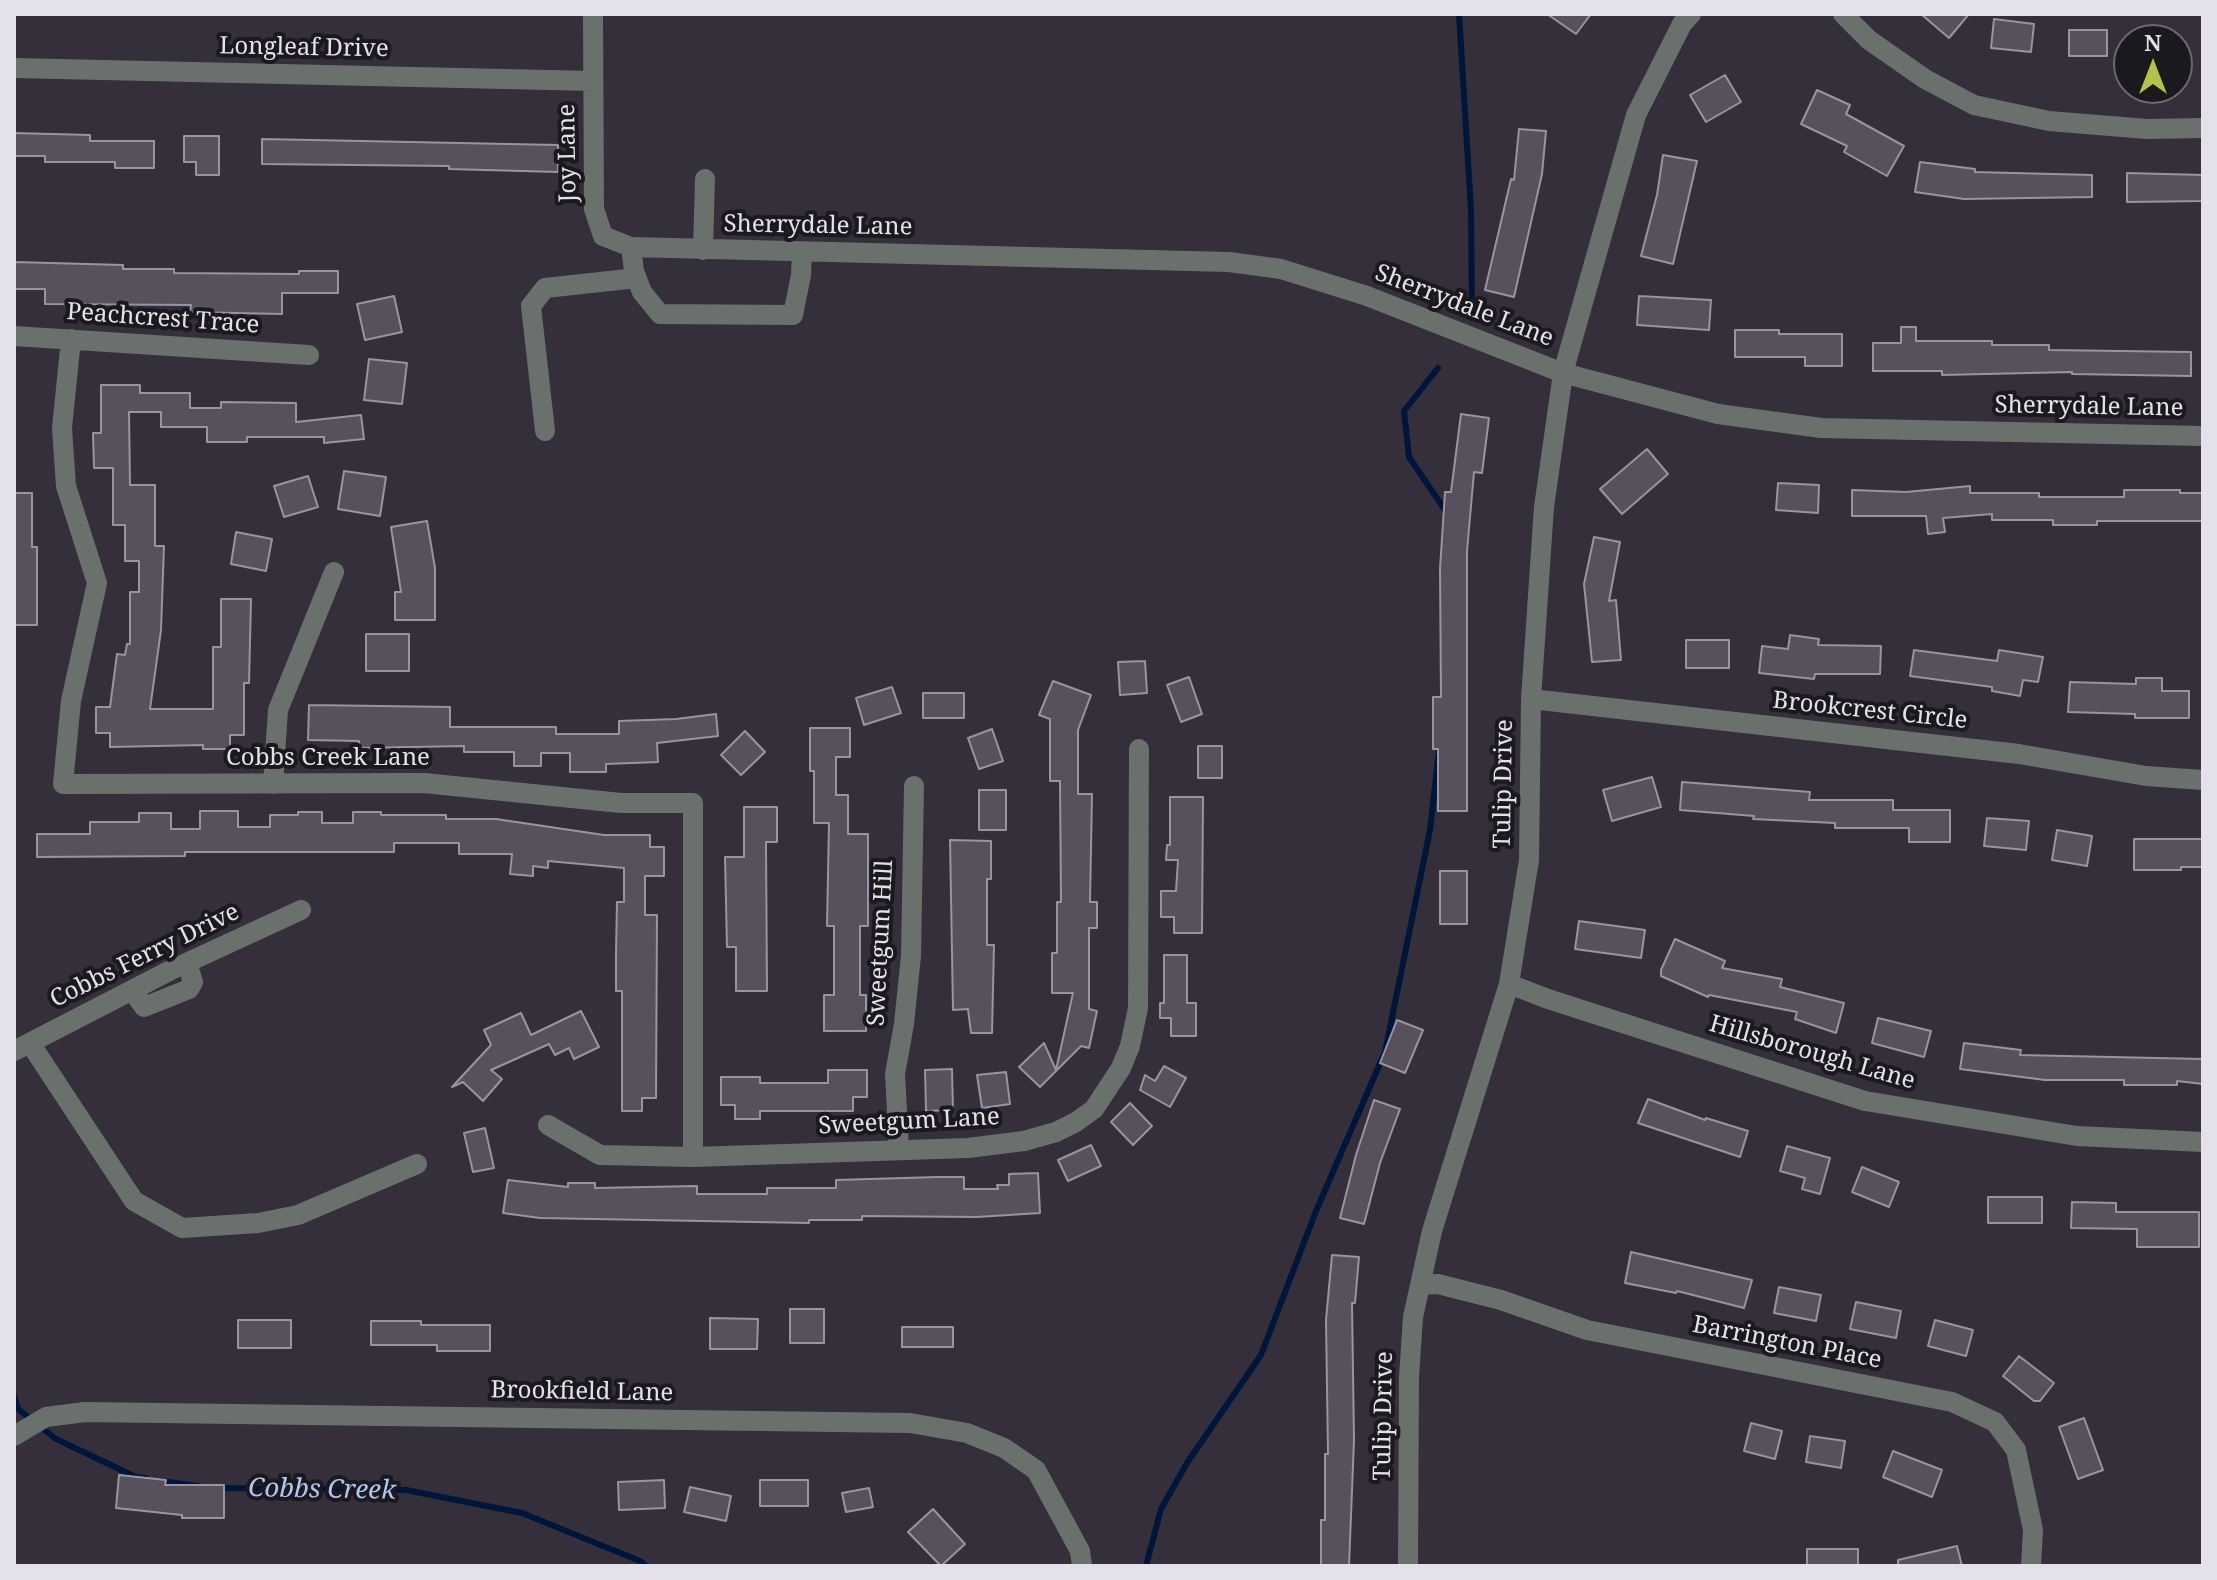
<!DOCTYPE html>
<style>
body{margin:0}
#map{position:relative;width:2217px;height:1580px;overflow:hidden;background:#342f3b;font-family:"Noto Serif",serif}
canvas{display:block}
.frame{position:absolute;inset:0;border:16px solid #e5e1ea;pointer-events:none}
.north{position:absolute;left:2113px;top:24px;width:80px;height:80px;box-sizing:border-box;background:#1b181e;border:2px solid #6c6870;border-radius:50%;rotate:0deg;font-size:22px;font-weight:700;line-height:32px;text-align:center;color:#e5e1ea}
.north::after{content:'';display:block;margin:auto;width:28px;height:36px;background:#b3c24b;clip-path:polygon(50% 0,100% 100%,50% 72%,0 100%)}
</style>
<div id="map">
<canvas width="2217" height="1580"></canvas>
<div class="frame"></div>
<div class="north">N</div>
</div>
<script>
const ctx = document.querySelector('canvas').getContext('2d');
ctx.lineJoin = 'round';
function toPath(rows) {
  const path = new Path2D();
  for (const r of rows) {
    path.moveTo(r[0], r[1]);
    for (let i = 2; i < r.length; i += 2) path.lineTo(r[i], r[i + 1]);
  }
  return path;
}
function trace(path, color, width, dash) {
  ctx.strokeStyle = color;
  ctx.lineWidth = width;
  ctx.lineCap = dash ? 'butt' : 'round';
  ctx.setLineDash(dash || []);
  ctx.stroke(path);
}
function paint(path, color) {
  ctx.fillStyle = color;
  ctx.fill(path, 'evenodd');
}
function drawText(font, color, halo, rows, align = 'center') {
  ctx.font = font + ' "Noto Serif",serif';
  ctx.lineWidth = 8;
  ctx.setLineDash([]);
  ctx.textBaseline = 'middle';
  ctx.strokeStyle = halo;
  ctx.fillStyle = color;
  for (const [text, x, y, turn = 0] of rows) {
    ctx.save();
    ctx.translate(x, y);
    ctx.rotate((+turn || 0) * Math.PI / 180);
    ctx.textAlign = isNaN(turn) ? turn : align;
    if (halo) ctx.strokeText(text, 0, 0);
    ctx.fillText(text, 0, 0);
    ctx.restore();
  }
}
const stream = toPath([
 [1459,14,1471,210,1472,318],
 [1438,368,1404,411,1409,457,1447,513],
 [14,1396,18,1409,56,1439,136,1477,146,1478],
 [161,1481,198,1486],
 [217,1488,406,1490,522,1513,640,1561,646,1566],
 [1146,1566,1161,1509,1187,1463,1261,1355,1316,1211,1385,1052,1430,830,1439,750]
]);
const building = toPath([
 [1547,14,1591,14,1576,34,1547,14],
 [1921,14,1969,14,1949,38,1921,14],
 [1994,19,2034,24,2031,52,1991,48,1994,19],
 [2069,30,2107,30,2107,56,2069,56,2069,30],
 [1725,75,1741,102,1706,122,1690,95,1725,75],
 [1817,90,1850,105,1846,114,1904,146,1887,176,1844,152,1847,146,1801,124,1817,90],
 [1519,129,1546,131,1542,174,1514,297,1485,290,1511,179,1514,180,1519,129],
 [14,133,90,135,90,141,154,141,154,168,115,168,115,162,45,162,45,156,14,156,14,133],
 [184,136,219,136,219,175,196,175,196,162,184,162,184,136],
 [262,139,558,145,558,172,449,169,449,166,262,164,262,139],
 [1663,155,1697,161,1673,264,1641,256,1657,195,1663,155],
 [1920,162,1975,169,1975,172,2092,175,2092,197,1964,199,1915,192,1920,162],
 [2127,173,2203,175,2203,201,2127,202,2127,173],
 [14,262,123,265,123,269,174,269,174,273,299,274,299,271,338,271,338,293,282,293,282,314,190,312,191,305,45,304,45,289,14,289,14,262],
 [394,296,402,332,365,340,357,304,394,296],
 [1639,296,1711,300,1709,330,1637,325,1639,296],
 [1901,327,1916,327,1916,341,1992,341,1992,345,2049,345,2049,350,2191,352,2191,376,2072,374,2072,372,1942,375,1942,371,1873,371,1873,343,1901,343,1901,327],
 [1735,330,1779,330,1779,334,1842,334,1842,366,1805,366,1805,357,1735,357,1735,330],
 [369,359,407,363,402,404,364,400,369,359],
 [101,385,140,385,140,393,190,393,190,408,221,408,221,402,296,403,296,422,361,415,364,439,324,443,324,437,247,437,247,442,207,442,207,427,161,427,161,412,129,412,130,485,155,485,155,546,164,546,161,630,150,709,213,709,213,647,221,647,221,599,251,599,249,683,244,683,244,735,230,735,230,749,203,749,203,745,110,747,110,733,96,733,96,707,110,707,117,654,125,655,127,644,130,644,130,592,139,592,139,561,125,561,125,525,113,525,113,468,94,468,93,433,101,433,101,385],
 [1461,414,1489,418,1482,473,1474,472,1467,551,1467,811,1438,811,1438,749,1433,749,1433,697,1441,697,1440,569,1445,492,1451,492,1461,414],
 [1647,449,1668,474,1622,514,1600,489,1647,449],
 [344,471,386,477,380,516,338,509,344,471],
 [308,476,318,507,284,517,274,486,308,476],
 [1778,483,1819,485,1818,513,1776,510,1778,483],
 [1970,486,1970,493,2039,493,2039,497,2124,497,2124,490,2180,490,2180,493,2203,493,2203,521,2097,521,2097,525,2053,525,2053,520,1992,520,1992,514,1943,518,1945,532,1928,534,1926,516,1852,516,1852,490,1906,492,1970,486],
 [14,493,32,493,32,547,37,547,37,625,14,625,14,493],
 [427,521,435,568,435,620,395,620,395,592,401,592,391,527,427,521],
 [236,532,272,539,266,571,231,564,236,532],
 [1594,537,1620,542,1609,601,1616,600,1621,660,1592,662,1584,584,1594,537],
 [366,634,409,634,409,671,366,671,366,634],
 [1790,635,1819,639,1818,645,1881,646,1880,674,1815,674,1814,679,1759,673,1762,646,1788,649,1790,635],
 [1686,640,1729,640,1729,668,1686,668,1686,640],
 [1914,650,1997,661,1999,650,2043,657,2038,682,2023,680,2020,696,1992,691,1992,687,1910,676,1914,650],
 [1145,661,1147,693,1120,695,1118,662,1145,661],
 [1189,677,1202,714,1181,722,1167,685,1189,677],
 [2136,678,2162,678,2162,691,2189,691,2189,718,2135,718,2135,714,2068,712,2070,682,2136,684,2136,678],
 [1053,681,1091,695,1078,730,1078,794,1092,794,1090,902,1097,902,1097,928,1089,928,1089,1009,1097,1011,1089,1048,1081,1046,1040,1087,1019,1067,1044,1043,1056,1070,1073,993,1052,993,1052,953,1057,953,1057,902,1061,902,1060,781,1050,781,1050,719,1039,715,1053,681],
 [892,687,901,713,864,725,856,698,892,687],
 [923,693,964,693,964,718,923,718,923,693],
 [309,705,450,707,450,727,556,727,556,734,619,734,619,721,676,719,716,714,718,736,657,743,658,762,606,764,606,772,570,772,570,753,541,753,541,766,514,766,514,752,464,752,464,746,359,748,359,741,308,740,309,705],
 [810,728,850,728,850,757,836,757,836,795,848,795,848,834,868,834,868,926,860,926,860,995,866,995,866,1031,824,1031,824,995,834,995,834,926,827,926,829,823,814,823,814,771,810,771,810,728],
 [992,729,1003,761,979,769,968,738,992,729],
 [745,731,765,752,741,775,721,755,745,731],
 [1198,746,1222,746,1222,778,1198,778,1198,746],
 [1652,777,1661,807,1612,821,1603,790,1652,777],
 [1682,782,1810,792,1809,800,1893,800,1893,810,1950,810,1950,842,1909,842,1909,828,1835,828,1835,823,1753,819,1754,816,1680,810,1682,782],
 [979,790,1006,790,1006,830,979,830,979,790],
 [1170,797,1203,797,1202,933,1174,933,1174,917,1161,917,1161,891,1176,891,1178,860,1166,860,1167,845,1170,845,1170,797],
 [744,807,777,807,777,842,766,842,767,991,736,991,736,947,727,947,725,857,744,857,744,807],
 [200,811,238,811,238,827,270,827,270,815,298,815,298,812,322,812,322,823,353,823,353,812,381,812,381,815,446,815,446,819,496,819,604,835,650,835,650,847,664,847,664,876,645,876,645,915,657,915,656,1098,642,1098,642,1111,622,1111,622,991,616,991,616,953,617,902,624,902,624,868,548,861,548,868,533,866,533,876,510,874,512,854,459,854,459,843,394,843,394,852,185,852,185,856,37,857,37,834,90,834,90,822,139,822,139,813,171,813,171,829,200,829,200,811],
 [1987,818,2029,821,2026,850,1984,846,1987,818],
 [2057,830,2092,836,2087,866,2052,860,2057,830],
 [2134,839,2203,839,2203,867,2181,867,2181,870,2134,870,2134,839],
 [950,840,991,841,991,879,987,879,987,945,994,945,992,1033,971,1033,968,1009,953,1010,950,840],
 [1440,871,1467,871,1467,924,1440,924,1440,871],
 [1579,921,1645,930,1641,958,1575,949,1579,921],
 [1675,939,1725,961,1722,968,1782,979,1780,987,1844,1003,1836,1033,1795,1019,1797,1012,1709,995,1708,997,1661,976,1661,970,1675,939],
 [1164,955,1187,955,1187,1003,1196,1003,1196,1036,1171,1036,1171,1018,1160,1018,1160,1003,1164,1003,1164,955],
 [581,1011,599,1047,574,1059,569,1048,555,1055,549,1044,491,1070,502,1079,483,1101,463,1082,452,1087,491,1045,484,1030,521,1013,531,1035,581,1011],
 [1878,1018,1931,1031,1924,1057,1872,1043,1878,1018],
 [1397,1020,1423,1030,1405,1073,1380,1063,1397,1020],
 [1964,1043,2021,1050,2020,1055,2203,1059,2203,1084,2177,1081,2177,1085,2124,1085,2124,1080,2045,1080,1960,1069,1964,1043],
 [1164,1066,1186,1078,1170,1107,1140,1090,1145,1075,1155,1081,1164,1066],
 [952,1069,953,1110,926,1111,925,1070,952,1069],
 [828,1070,867,1070,867,1097,853,1097,853,1111,760,1111,760,1119,735,1119,735,1105,721,1105,721,1077,760,1077,760,1083,828,1083,828,1070],
 [1006,1072,1010,1104,982,1108,977,1075,1006,1072],
 [1648,1099,1705,1120,1706,1118,1748,1131,1740,1157,1638,1123,1648,1099],
 [1374,1100,1400,1109,1380,1163,1364,1224,1340,1218,1356,1155,1374,1100],
 [1130,1103,1152,1126,1133,1145,1111,1122,1130,1103],
 [485,1128,494,1168,473,1172,464,1133,485,1128],
 [1091,1145,1101,1166,1068,1181,1058,1160,1091,1145],
 [1787,1146,1830,1158,1820,1194,1802,1189,1805,1178,1780,1171,1787,1146],
 [1862,1167,1899,1182,1889,1207,1852,1192,1862,1167],
 [1038,1173,1040,1213,977,1217,862,1216,862,1220,809,1220,809,1223,540,1218,503,1213,508,1180,568,1187,568,1183,595,1183,595,1188,697,1186,697,1194,767,1194,767,1188,836,1188,836,1180,937,1177,964,1177,964,1189,998,1189,997,1185,1009,1185,1009,1174,1038,1173],
 [1988,1197,2042,1197,2042,1223,1988,1223,1988,1197],
 [2072,1202,2116,1203,2116,1212,2199,1212,2199,1247,2137,1247,2137,1229,2071,1228,2072,1202],
 [1631,1252,1752,1280,1744,1308,1677,1291,1676,1293,1625,1283,1631,1252],
 [1332,1255,1359,1257,1355,1303,1352,1303,1354,1440,1349,1566,1321,1566,1321,1520,1325,1520,1325,1454,1328,1454,1326,1320,1332,1255],
 [1779,1287,1821,1295,1816,1321,1774,1313,1779,1287],
 [1856,1302,1901,1311,1896,1338,1850,1329,1856,1302],
 [790,1309,824,1309,824,1343,790,1343,790,1309],
 [710,1318,758,1319,757,1349,710,1349,710,1318],
 [238,1320,291,1320,291,1348,238,1348,238,1320],
 [1935,1320,1973,1330,1966,1356,1928,1346,1935,1320],
 [371,1321,421,1321,421,1325,490,1325,490,1351,437,1351,437,1345,371,1345,371,1321],
 [902,1327,953,1327,953,1347,902,1347,902,1327],
 [2019,1356,2054,1383,2040,1401,2034,1401,2003,1376,2019,1356],
 [2084,1418,2103,1470,2078,1479,2059,1427,2084,1418],
 [1751,1423,1782,1431,1775,1459,1744,1451,1751,1423],
 [1810,1436,1845,1441,1841,1468,1806,1462,1810,1436],
 [1893,1451,1942,1470,1932,1497,1883,1477,1893,1451],
 [119,1475,166,1480,165,1485,224,1485,224,1518,182,1518,182,1515,116,1508,119,1475],
 [664,1480,665,1508,619,1510,618,1482,664,1480],
 [760,1480,808,1480,808,1506,760,1506,760,1480],
 [690,1487,731,1496,726,1521,684,1512,690,1487],
 [869,1488,873,1507,846,1512,842,1493,869,1488],
 [933,1509,965,1544,941,1566,908,1532,933,1509],
 [1957,1546,1962,1566,1898,1566,1898,1560,1957,1546],
 [1807,1549,1858,1549,1858,1566,1807,1566,1807,1549]
]);
const minor = toPath([
 [593,14,594,209,603,236,631,247,1229,262,1281,269,1367,296,1563,373,1718,414,1821,428,2203,436],
 [1843,14,1869,40,1925,79,1974,105,2049,121,2147,129,2203,128],
 [14,68,593,81],
 [631,247,634,271,642,292,660,314,793,315,801,275,802,252],
 [703,250,705,179],
 [14,336,309,355],
 [71,339,62,428,66,486,97,583,71,701,63,784,424,783,621,803,693,803,693,1157],
 [545,431,531,306,545,288,637,278],
 [1531,699,2019,754,2146,776,2203,780],
 [273,784,278,710,334,572],
 [1509,984,1548,999,1865,1101,2077,1136,2203,1142],
 [132,990,144,1007,189,989,193,982,187,963],
 [30,1043,134,1201,182,1228,258,1223,298,1215,417,1164],
 [14,1051,171,970,301,910],
 [548,1125,600,1155,693,1157,968,1148,1024,1141,1056,1132,1076,1122,1094,1109,1121,1068,1130,1046,1138,1008,1139,749],
 [899,1150,895,1074,904,1024,911,956,914,786],
 [1420,1285,1438,1284,1501,1300,1587,1330,1952,1402,1995,1422,2016,1450,2033,1530,2031,1566],
 [14,1436,46,1417,85,1412,910,1423,967,1433,1004,1448,1036,1470,1080,1551,1082,1566],
 [1408,1566,1409,1377,1413,1317,1432,1231,1509,984,1529,860,1531,699,1544,507,1563,373,1636,115,1682,24,1691,14]
]);
const streetNames = [
 ["Longleaf Drive",304,48,1],
 ["Joy Lane",568,153,-91],
 ["Sherrydale Lane",818,226,1],
 ["Sherrydale Lane",1464,306,21],
 ["Peachcrest Trace",163,319,4],
 ["Sherrydale Lane",2089,407,1],
 ["Brookcrest Circle",1870,711,6],
 ["Cobbs Creek Lane",328,758],
 ["Tulip Drive",1504,784,-89],
 ["Sweetgum Hill",881,943,-87],
 ["Cobbs Ferry Drive",145,956,-26],
 ["Hillsborough Lane",1812,1053,16],
 ["Sweetgum Lane",909,1122,-3],
 ["Barrington Place",1787,1343,11],
 ["Brookfield Lane",582,1392,1],
 ["Tulip Drive",1384,1416,-89]
];
const waterNames = [
 ["Cobbs Creek",322,1490,1]
];
trace(stream, '#00153a', 6);
paint(building, '#57515e');
trace(building, '#9a93a2', 2);
trace(minor, '#6a716c', 20);
drawText('24px', '#e5e1ea', '#1b181e', streetNames);
drawText('italic 26px', '#aec8f1', '#1b181e', waterNames);
</script>
